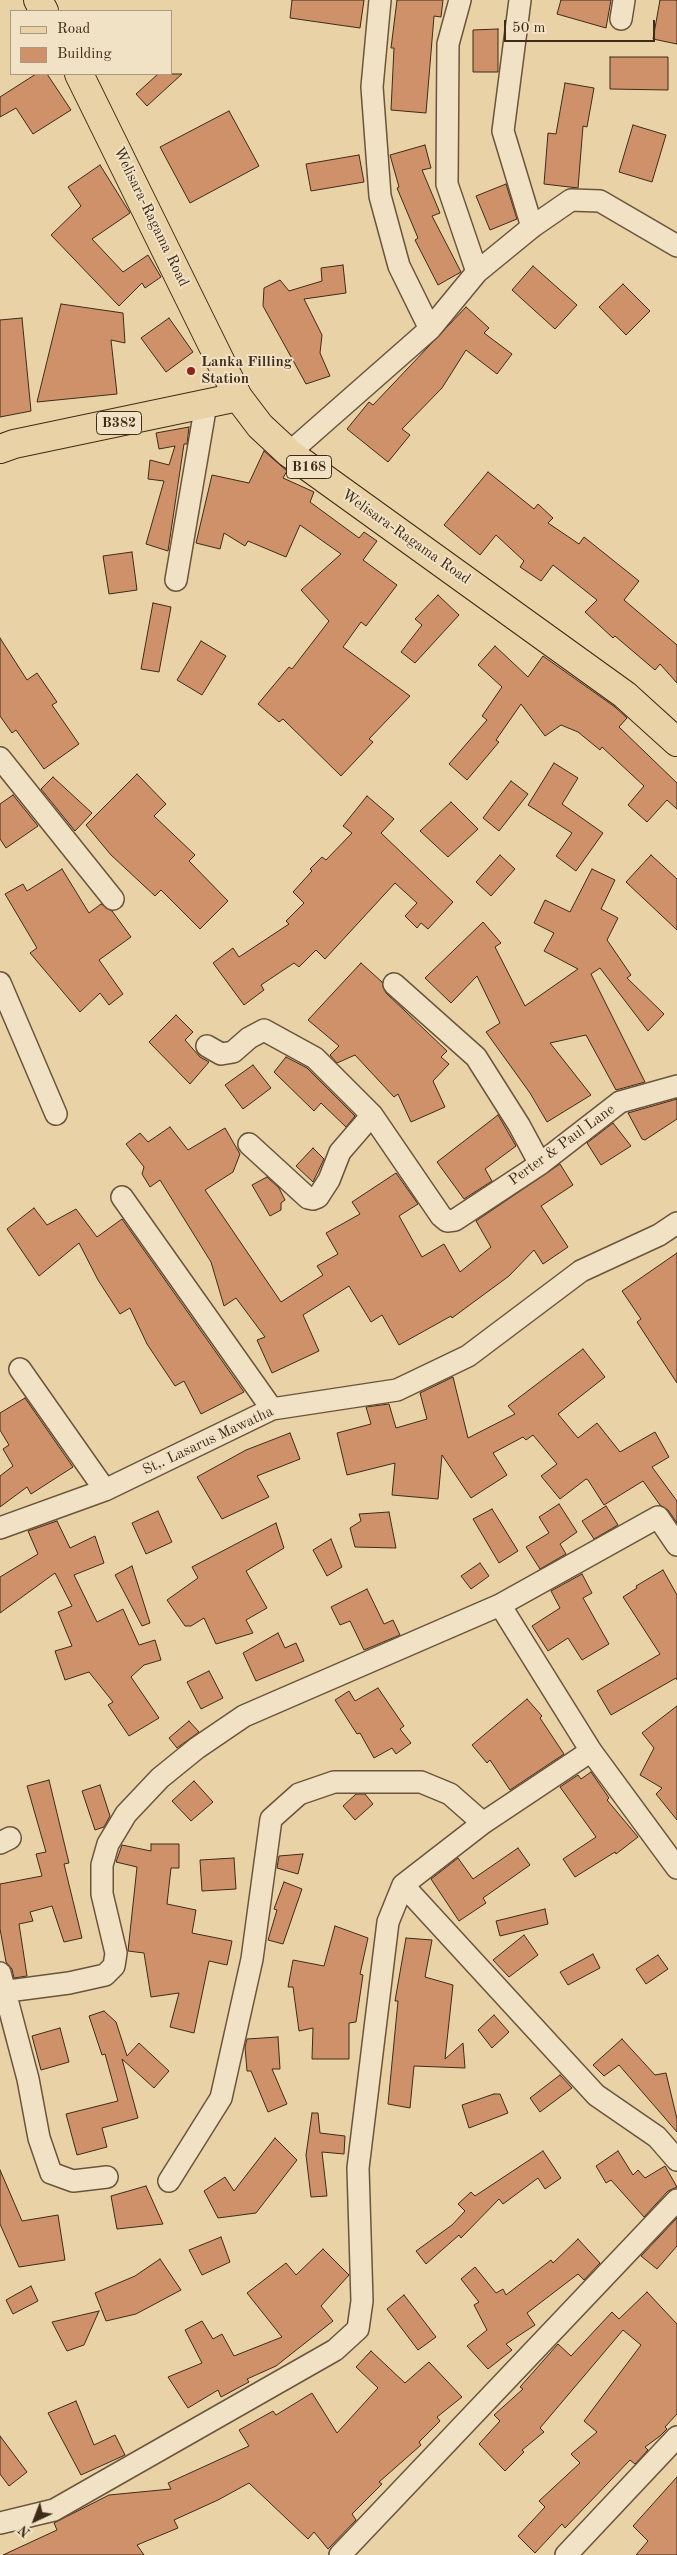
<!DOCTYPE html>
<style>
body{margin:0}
#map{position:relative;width:677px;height:2555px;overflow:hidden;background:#e9d3a6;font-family:"Old Standard TT",serif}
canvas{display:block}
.legend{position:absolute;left:10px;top:10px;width:162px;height:65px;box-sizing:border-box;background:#f1e2c5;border:1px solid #aa9980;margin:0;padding:6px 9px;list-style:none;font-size:15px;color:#3f2b18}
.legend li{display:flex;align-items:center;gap:10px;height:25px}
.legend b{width:25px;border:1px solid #aa9980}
.north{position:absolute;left:10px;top:2495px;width:50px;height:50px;-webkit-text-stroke:4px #f1e2c5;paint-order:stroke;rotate:223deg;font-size:14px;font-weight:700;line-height:20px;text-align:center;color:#3f2b18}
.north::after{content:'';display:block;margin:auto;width:18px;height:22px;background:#3f2b18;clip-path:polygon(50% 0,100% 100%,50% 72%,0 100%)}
.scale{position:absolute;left:504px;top:20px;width:151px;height:22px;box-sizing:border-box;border:2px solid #3f2b18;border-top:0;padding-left:6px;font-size:15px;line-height:18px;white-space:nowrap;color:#3f2b18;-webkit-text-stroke:4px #f1e2c5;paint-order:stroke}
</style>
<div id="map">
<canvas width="677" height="2555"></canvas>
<ul class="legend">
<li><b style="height:6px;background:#e9d3a6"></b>Road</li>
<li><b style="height:14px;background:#cf916a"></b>Building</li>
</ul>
<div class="north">N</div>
<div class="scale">50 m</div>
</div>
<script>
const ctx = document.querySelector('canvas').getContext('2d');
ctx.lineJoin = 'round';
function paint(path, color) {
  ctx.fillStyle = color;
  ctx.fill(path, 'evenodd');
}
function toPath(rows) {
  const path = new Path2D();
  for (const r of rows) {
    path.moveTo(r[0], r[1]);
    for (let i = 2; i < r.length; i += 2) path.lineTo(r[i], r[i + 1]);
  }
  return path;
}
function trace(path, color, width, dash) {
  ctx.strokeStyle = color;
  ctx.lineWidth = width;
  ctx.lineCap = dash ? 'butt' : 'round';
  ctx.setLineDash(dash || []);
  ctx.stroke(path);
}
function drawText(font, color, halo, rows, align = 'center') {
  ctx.font = font + ' "Old Standard TT",serif';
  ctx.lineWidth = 4;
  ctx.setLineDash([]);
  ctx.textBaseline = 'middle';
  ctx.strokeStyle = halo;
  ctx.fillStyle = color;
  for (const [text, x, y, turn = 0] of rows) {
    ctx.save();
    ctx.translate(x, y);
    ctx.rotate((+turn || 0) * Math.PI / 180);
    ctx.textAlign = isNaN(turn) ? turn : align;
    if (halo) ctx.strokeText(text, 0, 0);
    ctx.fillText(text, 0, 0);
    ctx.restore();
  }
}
const building = toPath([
 [292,0,364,0,360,28,290,18,292,0],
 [397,0,443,0,441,17,434,16,426,113,391,110,394,48,391,48,397,0],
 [561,0,611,0,606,28,557,14,561,0],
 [660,0,677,0,677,44,653,39,660,0],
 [498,29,498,72,473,72,473,30,498,29],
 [610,57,668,57,668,90,610,89,610,57],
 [36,74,47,74,71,110,33,134,16,108,0,117,0,97,36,74],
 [158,74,182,74,147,106,136,94,158,74],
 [565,83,594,88,587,127,583,126,578,188,544,184,548,133,556,134,565,83],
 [229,111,259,166,190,203,160,147,229,111],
 [633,125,666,135,652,182,619,172,633,125],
 [425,145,431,168,422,170,440,213,432,216,461,272,438,285,415,240,418,238,397,188,399,187,390,155,425,145],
 [359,155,364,182,311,191,306,164,359,155],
 [100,165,130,213,92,239,123,272,148,255,161,277,145,288,142,283,119,306,51,235,81,206,68,187,100,165],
 [506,184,517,219,490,230,476,196,506,184],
 [343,265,346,293,304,299,322,335,320,353,330,376,306,384,263,306,264,288,280,280,289,291,322,281,321,268,343,265],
 [533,266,577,305,555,329,512,290,533,266],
 [623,284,650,311,626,335,599,307,623,284],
 [61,304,123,313,125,343,111,340,117,394,37,402,61,304],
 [466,307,489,328,484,333,512,354,497,374,466,350,442,388,402,429,410,435,388,462,347,429,369,402,373,405,466,307],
 [22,318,31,411,0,417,0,320,22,318],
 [169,318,193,352,166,372,141,338,169,318],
 [189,427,187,444,184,444,168,551,146,544,164,481,148,479,150,460,169,465,175,446,159,449,156,433,189,427],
 [264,451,287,471,283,478,314,492,310,502,359,538,364,532,377,541,363,560,397,585,366,626,361,622,343,647,410,696,369,739,373,742,341,776,283,719,279,722,258,704,289,667,292,669,329,621,301,590,341,554,300,525,286,557,248,541,245,546,224,533,220,549,196,543,212,475,249,483,264,451],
 [488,472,534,509,538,504,553,518,548,523,579,544,584,537,639,581,624,600,677,645,677,683,660,664,655,670,615,636,613,638,585,612,597,600,553,565,541,581,520,567,524,561,496,535,480,555,444,525,488,472],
 [132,552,137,590,109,594,103,556,132,552],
 [438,595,459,615,415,663,401,652,422,625,415,619,438,595],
 [153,603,171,607,159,672,141,669,153,603],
 [0,638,27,680,37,673,57,702,52,705,79,744,44,769,16,730,12,733,0,716,0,638],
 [201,641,226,656,202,695,177,680,201,641],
 [495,646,528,677,543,656,615,707,627,718,619,727,677,783,677,809,667,800,647,822,628,805,644,786,602,747,600,750,578,732,561,725,545,736,521,704,496,740,499,742,467,780,449,764,487,720,482,716,502,687,478,665,495,646],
 [554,763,578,778,562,804,603,833,576,871,556,856,572,833,528,805,554,763],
 [137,774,166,804,154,816,195,855,189,861,228,901,200,929,161,890,155,896,111,855,86,825,137,774],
 [53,777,92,813,75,831,41,789,53,777],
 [511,781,528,794,499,831,483,818,511,781],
 [13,795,38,826,6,848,0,839,0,804,13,795],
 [367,796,394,819,381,833,453,902,428,929,421,923,417,928,405,916,417,903,395,883,325,959,316,950,299,967,294,963,261,985,264,990,244,1005,213,963,233,948,239,957,289,924,286,921,304,903,293,892,312,871,310,869,322,857,326,860,352,833,343,826,367,796],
 [451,802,478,829,448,857,420,831,451,802],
 [500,855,515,869,491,896,476,882,500,855],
 [651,855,677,879,677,930,626,882,651,855],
 [62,869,89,913,101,904,112,911,131,937,99,960,123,994,109,1005,100,993,80,1012,30,953,37,948,5,894,23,884,27,891,62,869],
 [592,869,615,880,601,909,618,918,607,940,631,975,627,978,664,1014,648,1031,600,968,591,974,645,1082,616,1090,586,1035,550,1043,591,1095,547,1122,530,1093,486,1032,500,1023,477,976,451,1003,425,978,483,922,501,943,495,947,525,1006,578,969,544,951,554,933,534,923,545,900,570,912,592,869],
 [361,963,382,982,386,993,447,1051,441,1057,449,1064,433,1081,445,1107,411,1122,398,1094,394,1097,355,1055,337,1063,330,1055,339,1046,308,1020,361,963],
 [176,1015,193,1032,185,1040,200,1057,209,1062,190,1084,149,1042,176,1015],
 [286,1057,307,1068,355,1116,346,1127,321,1103,314,1111,274,1072,286,1057],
 [253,1065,271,1088,243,1109,225,1085,253,1065],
 [677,1099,677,1119,645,1140,642,1139,628,1113,677,1099],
 [498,1115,516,1146,485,1169,492,1181,464,1199,437,1162,498,1115],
 [613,1123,631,1146,601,1165,587,1143,613,1123],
 [170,1127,188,1150,225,1128,240,1154,233,1172,205,1190,281,1302,323,1275,317,1266,338,1254,326,1233,360,1214,352,1202,396,1173,418,1204,399,1216,422,1257,444,1244,460,1272,491,1247,476,1221,560,1164,573,1185,541,1206,568,1247,543,1264,534,1250,509,1276,452,1318,451,1316,399,1345,382,1315,371,1322,349,1286,303,1315,319,1351,272,1373,257,1340,265,1337,236,1298,224,1306,211,1262,160,1180,150,1187,142,1174,144,1167,126,1144,140,1133,148,1142,170,1127],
 [313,1148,324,1159,313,1182,296,1166,313,1148],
 [267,1177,279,1188,285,1200,281,1203,281,1210,270,1216,252,1185,267,1177],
 [34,1208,47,1225,76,1209,97,1237,122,1219,244,1392,201,1414,184,1381,175,1386,147,1344,130,1308,120,1314,98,1280,79,1243,39,1276,7,1229,34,1208],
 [677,1253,677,1383,637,1322,641,1319,622,1291,677,1253],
 [583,1349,605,1377,558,1414,578,1438,597,1423,620,1452,655,1432,669,1457,652,1467,677,1501,677,1523,668,1510,660,1505,643,1481,604,1505,588,1480,586,1479,560,1499,541,1476,557,1464,533,1435,526,1440,523,1437,493,1453,507,1475,471,1498,442,1455,438,1499,392,1495,395,1463,347,1475,337,1433,371,1424,366,1407,389,1404,396,1428,427,1419,420,1393,453,1377,468,1438,515,1414,508,1406,583,1349],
 [25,1398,73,1467,31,1494,27,1487,0,1507,0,1476,13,1466,3,1449,9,1445,0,1430,0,1413,25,1398],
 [290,1433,300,1459,257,1476,269,1497,222,1519,197,1477,246,1450,290,1433],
 [559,1504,577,1532,560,1544,566,1554,540,1569,526,1547,549,1533,539,1517,559,1504],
 [606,1506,618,1525,594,1539,582,1521,606,1506],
 [492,1509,518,1551,499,1563,473,1519,492,1509],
 [158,1511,172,1542,146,1554,132,1523,158,1511],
 [389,1512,396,1548,355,1547,350,1528,361,1521,359,1514,389,1512],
 [57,1521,70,1548,95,1536,104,1563,74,1575,97,1622,123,1609,139,1645,155,1640,161,1660,144,1665,131,1677,159,1718,129,1736,108,1705,113,1702,89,1672,65,1680,55,1651,72,1646,58,1612,72,1606,55,1573,0,1613,0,1577,38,1554,28,1531,57,1521],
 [276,1523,284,1548,246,1571,267,1608,246,1620,253,1633,216,1644,204,1618,191,1626,185,1626,167,1600,198,1578,192,1567,276,1523],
 [331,1539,342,1567,327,1576,313,1550,331,1539],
 [480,1563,489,1576,471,1589,461,1576,480,1563],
 [132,1566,150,1623,142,1626,115,1575,132,1566],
 [663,1570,677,1595,677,1680,676,1678,611,1715,597,1691,660,1654,623,1597,637,1588,636,1586,663,1570],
 [582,1574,592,1593,583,1598,609,1644,582,1660,568,1638,548,1651,532,1626,560,1608,551,1591,582,1574],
 [367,1589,384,1624,393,1620,400,1635,364,1650,350,1621,340,1625,331,1607,367,1589],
 [278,1633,285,1648,296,1643,304,1661,256,1681,243,1653,278,1633],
 [209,1671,223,1698,201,1709,187,1682,209,1671],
 [378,1688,404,1726,400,1729,411,1743,396,1754,392,1748,374,1758,360,1733,357,1734,335,1700,349,1691,355,1701,378,1688],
 [527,1699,542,1716,540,1718,564,1754,510,1790,490,1760,487,1763,472,1745,527,1699],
 [677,1706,677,1820,656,1794,662,1788,640,1775,654,1748,642,1733,677,1706],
 [189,1721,199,1732,177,1748,169,1738,189,1721],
 [591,1772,609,1798,607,1800,638,1837,616,1854,615,1852,575,1877,563,1859,596,1837,560,1787,578,1775,581,1779,591,1772],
 [49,1780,69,1863,64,1864,82,1938,64,1942,52,1906,30,1912,33,1921,19,1924,27,1976,14,1978,12,1969,6,1962,0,1929,0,1884,42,1876,36,1854,46,1852,27,1786,49,1780],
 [194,1781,213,1802,191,1821,172,1801,194,1781],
 [100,1785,110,1816,104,1827,95,1830,82,1791,100,1785],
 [356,1794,365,1794,373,1804,355,1820,343,1806,356,1794],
 [151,1844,179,1844,179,1868,171,1868,167,1904,196,1910,192,1933,232,1941,227,1965,209,1961,194,2033,170,2027,179,1993,151,1997,144,1953,128,1951,137,1867,116,1862,122,1845,151,1851,151,1844],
 [518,1848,530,1865,483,1898,486,1903,459,1921,431,1879,458,1858,473,1879,518,1848],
 [303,1854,298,1874,277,1868,279,1856,303,1854],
 [234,1858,236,1889,202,1891,200,1860,234,1858],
 [284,1882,302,1889,283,1944,268,1940,277,1910,274,1909,284,1882],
 [545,1909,548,1924,500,1936,496,1921,545,1909],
 [335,1926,368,1938,360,1974,363,1975,356,2022,349,2023,349,2059,312,2059,313,2028,299,2031,293,1987,288,1987,293,1960,324,1966,335,1926],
 [524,1935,538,1955,509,1977,493,1960,524,1935],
 [406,1938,432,1940,425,1977,453,1985,445,2059,463,2043,465,2068,414,2066,410,2108,388,2104,398,2001,395,2001,406,1938],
 [593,1954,600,1968,568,1985,560,1972,593,1954],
 [658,1955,668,1969,646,1984,636,1969,658,1955],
 [104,2011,116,2022,127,2056,139,2043,169,2071,154,2088,122,2059,138,2118,102,2128,107,2147,77,2155,66,2114,118,2101,105,2054,102,2055,89,2016,104,2011],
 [494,2015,509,2032,492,2048,478,2030,494,2015],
 [60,2028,69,2062,41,2070,32,2036,60,2028],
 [278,2037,280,2069,272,2069,287,2104,268,2112,251,2071,247,2071,245,2047,247,2039,278,2037],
 [622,2039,655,2075,666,2073,677,2119,677,2132,619,2065,604,2076,593,2065,622,2039],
 [560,2075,572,2088,540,2112,530,2098,560,2075],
 [494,2094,500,2094,508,2113,469,2128,462,2105,494,2094],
 [312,2113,318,2113,320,2133,345,2136,344,2154,322,2152,327,2196,311,2197,306,2155,312,2113],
 [275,2138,297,2160,256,2213,218,2218,204,2191,225,2177,234,2191,275,2138],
 [543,2151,561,2178,545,2189,538,2178,503,2204,499,2199,461,2238,459,2235,426,2264,416,2251,452,2225,465,2211,458,2204,471,2192,475,2196,543,2151],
 [618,2151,633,2175,638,2170,645,2178,665,2166,677,2187,668,2191,644,2217,611,2180,606,2183,596,2166,618,2151],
 [0,2170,22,2221,58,2215,65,2260,19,2267,0,2224,0,2170],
 [146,2186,163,2224,117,2229,111,2196,146,2186],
 [677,2218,677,2246,657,2269,641,2256,677,2218],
 [221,2237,230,2262,202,2275,189,2250,221,2237],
 [578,2239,600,2263,584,2280,578,2274,527,2313,535,2325,506,2344,512,2350,488,2369,467,2346,487,2330,474,2305,479,2302,461,2279,475,2267,496,2293,503,2289,506,2295,551,2260,553,2263,578,2239],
 [323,2249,349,2275,321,2306,333,2321,276,2366,247,2379,249,2382,221,2397,218,2390,188,2408,168,2377,202,2363,185,2330,202,2321,213,2339,222,2334,234,2356,282,2337,247,2293,286,2263,296,2275,323,2249],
 [160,2259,181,2290,136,2314,106,2321,95,2293,135,2276,160,2259],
 [31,2286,38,2301,13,2314,6,2300,31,2286],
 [647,2292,677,2324,677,2414,665,2427,667,2429,660,2436,645,2447,648,2450,635,2464,630,2460,565,2528,562,2524,535,2553,518,2536,545,2507,539,2501,580,2463,571,2454,597,2432,584,2421,641,2345,623,2330,540,2428,544,2432,522,2450,524,2452,505,2471,479,2444,500,2421,494,2415,523,2389,520,2387,558,2344,571,2356,612,2312,619,2319,647,2292],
 [404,2295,436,2337,418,2350,387,2309,404,2295],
 [99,2311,84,2345,67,2351,52,2322,99,2311],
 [371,2351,405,2383,429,2362,462,2397,437,2417,440,2421,419,2442,421,2445,379,2482,382,2484,352,2514,356,2520,328,2549,314,2532,308,2539,249,2483,218,2500,174,2520,178,2528,137,2545,144,2555,3,2555,57,2530,54,2523,109,2495,171,2489,168,2483,249,2446,239,2430,273,2411,276,2415,312,2393,337,2433,378,2388,356,2367,371,2351],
 [76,2401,94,2445,115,2435,125,2455,81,2475,48,2413,76,2401],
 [0,2436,27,2472,9,2486,0,2474,0,2436],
 [677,2477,677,2555,636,2555,648,2541,633,2526,677,2477]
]);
const street = toPath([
 [380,0,372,87,380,196,399,266,430,329],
 [460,0,448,44,447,184,477,272],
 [520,0,503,131,532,227],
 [621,19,624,0],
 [289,453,430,329,477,272,532,227,571,200,600,201,677,246],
 [176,580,206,404],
 [0,758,113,899],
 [0,983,56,1114],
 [394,984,476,1057,519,1125,540,1164],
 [207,1046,221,1054,233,1052,249,1038,264,1030,315,1058,372,1115,441,1216,447,1221,455,1220,540,1164,620,1102,677,1086],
 [249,1144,308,1198,313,1199,318,1197,329,1180,340,1152,372,1115],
 [122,1197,272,1409],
 [20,1369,105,1490],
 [0,1528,105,1490,272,1409,397,1390,468,1356,581,1271,659,1235,677,1223],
 [500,1605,591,1751,677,1868],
 [0,1843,10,1838],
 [403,1885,596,2095,657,2137,677,2160],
 [0,1973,28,2079,39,2138,51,2173,73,2181,107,2177],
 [0,1992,69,1983,105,1975,114,1966,116,1953,102,1894,102,1865,108,1844,126,1814,160,1778,197,1748,244,1716,500,1605,658,1517,677,1545],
 [169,2181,221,2098,252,1959,271,1819,299,1794,334,1782,421,1782,450,1794,483,1823],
 [0,2523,54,2510,335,2350,358,2329,362,2301,358,2168,388,1922,403,1885,483,1823,591,1751],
 [340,2555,677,2200],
 [566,2555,677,2437]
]);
const primary = toPath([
 [38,0,44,11],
 [79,74,238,397,260,426,289,453,625,695,677,742],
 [0,449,14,444,238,397]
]);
const markers = [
 [191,371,5,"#8f2418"]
];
const shields = [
 [119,423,45],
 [309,467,45]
];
const shieldNames = [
 ["B382",119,423],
 ["B168",309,467]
];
const streetNames = [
 ["Welisara-Ragama Road",151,217,64],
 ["Welisara-Ragama Road",406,537,35],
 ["Perter & Paul Lane",562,1145,-36],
 ["St,. Lasarus Mawatha",208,1441,-25]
];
const poiNames = [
 ["Lanka Filling",201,362],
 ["Station",201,379]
];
paint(building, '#cf916a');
trace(building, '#3f2b18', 1);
trace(street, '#6a553c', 24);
trace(primary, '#3f2b18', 30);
trace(street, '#f1e2c5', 21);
trace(primary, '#e9d3a6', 28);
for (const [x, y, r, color] of markers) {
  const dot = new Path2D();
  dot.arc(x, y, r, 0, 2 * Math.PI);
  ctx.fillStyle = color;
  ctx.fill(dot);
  trace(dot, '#f1e2c5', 2);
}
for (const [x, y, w] of shields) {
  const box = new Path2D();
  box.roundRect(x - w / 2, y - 11.5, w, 23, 4);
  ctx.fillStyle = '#f1e2c5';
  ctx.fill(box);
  trace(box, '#3f2b18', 1);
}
drawText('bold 14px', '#3f2b18', null, shieldNames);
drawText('15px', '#3f2b18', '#f1e2c5', streetNames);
drawText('bold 15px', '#3f2b18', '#f1e2c5', poiNames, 'left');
</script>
